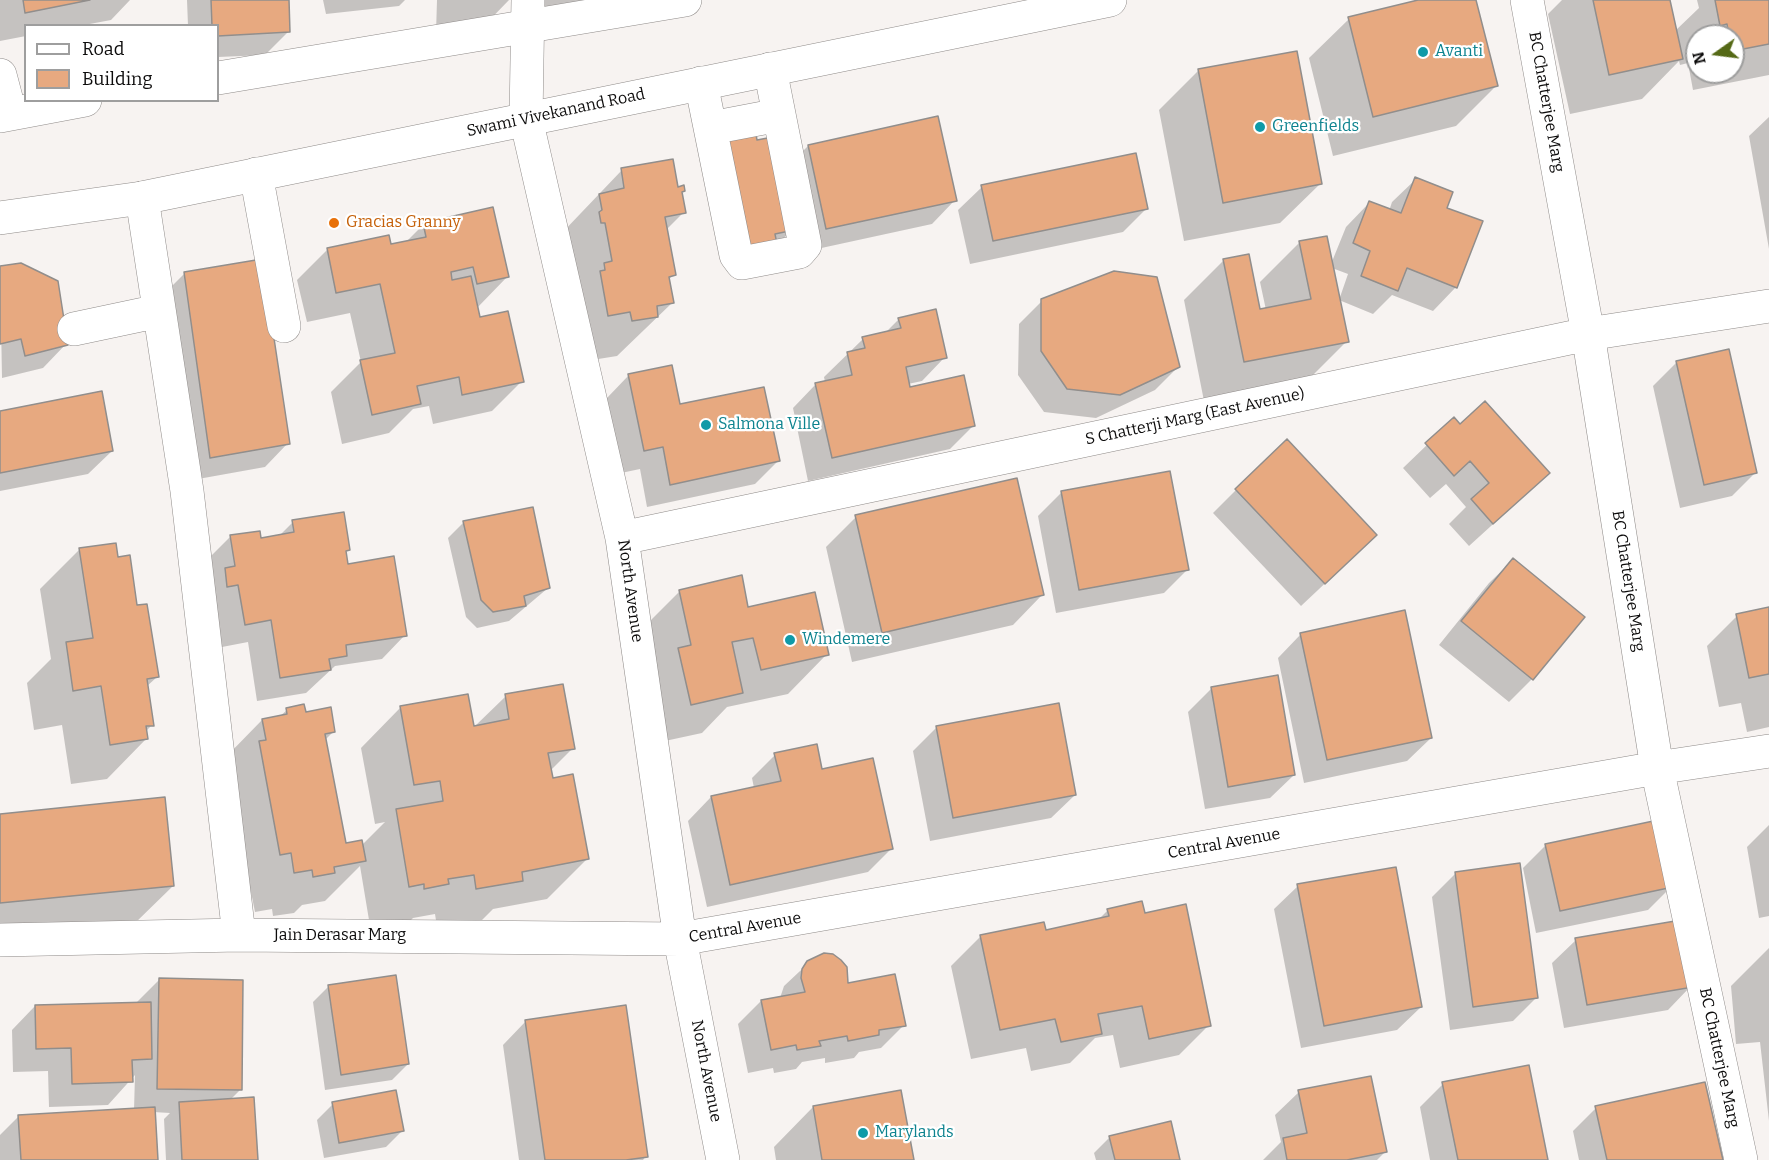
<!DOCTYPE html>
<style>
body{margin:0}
#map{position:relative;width:1769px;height:1160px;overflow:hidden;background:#f7f3f1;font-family:Bitter,serif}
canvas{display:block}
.legend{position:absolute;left:24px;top:24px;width:195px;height:78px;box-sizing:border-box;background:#fff;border:2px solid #9e9e9e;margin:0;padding:8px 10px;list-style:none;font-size:18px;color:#0d0c0c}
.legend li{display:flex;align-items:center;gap:12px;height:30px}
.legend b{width:30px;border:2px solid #9e9e9e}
.north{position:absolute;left:1685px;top:24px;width:60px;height:60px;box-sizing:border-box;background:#fff;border:2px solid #9e9e9e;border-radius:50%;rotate:256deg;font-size:16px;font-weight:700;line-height:24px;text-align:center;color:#0d0c0c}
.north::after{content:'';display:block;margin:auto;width:21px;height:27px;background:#556916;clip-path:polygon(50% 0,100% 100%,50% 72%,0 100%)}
</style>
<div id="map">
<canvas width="1769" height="1160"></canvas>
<ul class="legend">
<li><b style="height:8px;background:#fff"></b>Road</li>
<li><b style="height:16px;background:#e7a980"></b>Building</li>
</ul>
<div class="north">N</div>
</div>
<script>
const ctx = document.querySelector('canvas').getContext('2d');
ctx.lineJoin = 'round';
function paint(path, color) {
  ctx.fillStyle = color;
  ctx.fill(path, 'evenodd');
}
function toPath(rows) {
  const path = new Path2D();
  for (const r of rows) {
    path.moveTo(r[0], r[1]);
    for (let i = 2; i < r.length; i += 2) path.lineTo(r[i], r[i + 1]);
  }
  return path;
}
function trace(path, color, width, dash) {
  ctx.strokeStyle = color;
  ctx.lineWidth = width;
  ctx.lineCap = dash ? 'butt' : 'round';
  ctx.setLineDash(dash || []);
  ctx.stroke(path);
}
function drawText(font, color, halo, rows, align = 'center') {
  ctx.font = font + ' Bitter,serif';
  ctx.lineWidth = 4.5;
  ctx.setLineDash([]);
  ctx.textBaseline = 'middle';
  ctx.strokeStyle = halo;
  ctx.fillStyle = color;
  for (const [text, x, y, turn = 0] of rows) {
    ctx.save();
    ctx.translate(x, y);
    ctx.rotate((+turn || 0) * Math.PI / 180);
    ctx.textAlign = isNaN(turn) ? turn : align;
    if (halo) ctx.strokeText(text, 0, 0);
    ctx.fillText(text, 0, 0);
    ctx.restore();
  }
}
const shadow = toPath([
 [0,0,130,0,111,20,79,26,26,26,26,36,0,41],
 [187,0,287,0,289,31,265,55,218,57,218,26,188,26],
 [323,0,405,0,399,6,326,14],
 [437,0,509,0,476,34,436,33],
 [529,0,591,0,530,13],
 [1424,0,1475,0,1496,86,1456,126,1333,156,1309,58,1349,19],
 [1562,0,1669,0,1675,31,1699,8,1697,0,1769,0,1769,75,1693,90,1688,63,1680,65,1679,61,1642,99,1570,114,1548,14],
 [1697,36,1733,36,1733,72,1697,72],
 [1199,70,1320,184,1280,223,1184,241,1159,110],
 [1769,117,1769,249,1749,136],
 [756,142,793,229,776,246],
 [808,146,955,200,932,224,803,252,785,169],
 [622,170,677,189,681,193,684,212,666,230,674,274,668,280,672,303,617,356,592,360,560,235],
 [1416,179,1445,208,1456,287,1433,311,1392,295,1373,314,1339,300,1347,341,1307,381,1204,401,1184,300,1224,260,1259,311,1266,310,1260,282,1300,242,1331,264,1346,227,1369,203,1389,211,1392,202],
 [1332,268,1348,274,1339,300],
 [982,187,1146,209,1123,232,970,264,958,210],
 [424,224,507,277,477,308,479,319,522,381,492,411,433,424,429,406,413,409,389,433,342,444,331,392,361,362,350,313,307,322,297,280,327,250,388,236,390,246,406,242],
 [0,268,66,344,43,368,2,378],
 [184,274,288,443,265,467,187,481,161,297],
 [1042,301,1179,366,1155,390,1096,418,1044,412,1018,375,1019,324],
 [899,319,945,357,922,381,908,384,909,388,973,426,950,449,808,481,793,408,816,384,825,382,824,377,863,339,885,333],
 [1677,362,1755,473,1732,496,1680,508,1653,386],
 [629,375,679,406,778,461,755,484,647,507,640,469,621,473,606,399],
 [0,412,112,451,88,474,0,491],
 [1454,419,1524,496,1469,546,1449,524,1466,507,1446,484,1430,498,1403,468],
 [1169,473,1187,570,1164,593,1056,613,1038,516,1061,493],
 [1236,490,1352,558,1301,606,1213,513],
 [856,517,1042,595,1013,625,852,662,826,547],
 [293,522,349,549,345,553,347,566,405,635,382,659,335,666,306,693,257,701,248,642,222,647,207,560,230,537,260,540,278,537],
 [464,522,548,588,509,621,477,628,466,617,448,538],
 [80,549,117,559,136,607,157,677,146,687,152,725,145,732,146,739,107,779,71,784,62,725,34,730,27,683,51,659,40,589],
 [1513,560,1532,679,1509,702,1439,645,1489,583],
 [680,591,747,609,827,654,788,694,727,707,702,733,651,744,640,631],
 [1769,609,1769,727,1747,732,1741,703,1719,707,1707,646,1737,616],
 [1301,634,1431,738,1407,761,1304,783,1278,658],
 [1212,688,1294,775,1270,798,1205,809,1188,712],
 [506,696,573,748,550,771,587,859,547,899,493,909,482,920,437,927,435,914,413,918,407,924,370,926,360,866,325,901,302,905,294,913,273,916,272,909,255,912,251,892,240,894,223,760,262,720,279,717,287,710,304,714,334,731,325,740,345,844,362,845,385,822,375,824,361,748,400,708,473,728],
 [936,728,1075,795,1051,818,930,841,913,751],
 [775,755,821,771,891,849,868,872,707,907,688,821,711,797,754,788,752,778],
 [0,815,173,886,133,925,0,938],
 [1769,825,1769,916,1759,918,1747,847],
 [1546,845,1671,887,1648,910,1536,933,1523,868],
 [1456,873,1536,998,1513,1021,1450,1030,1432,897],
 [1298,886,1421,1007,1397,1030,1301,1048,1274,909],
 [1108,910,1209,1025,1179,1055,1120,1068,1113,1035,1095,1038,1070,1063,1031,1071,1026,1048,971,1059,951,966,981,936,1045,931,1098,920],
 [1576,940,1691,986,1668,1010,1564,1028,1552,963],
 [1769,948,1769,1121,1760,1042,1736,1044,1731,986],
 [832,956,847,985,904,1025,881,1048,859,1052,854,1058,825,1063,825,1058,802,1062,796,1069,774,1073,773,1068,748,1073,738,1024,761,1001,780,998,784,986,815,957],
 [159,980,240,1090,230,1100,257,1160,166,1160,164,1119,170,1113,153,1112,156,1160,0,1160,0,1135,19,1116,134,1110,135,1075,108,1105,49,1107,48,1071,13,1072,12,1030,35,1006,135,1004],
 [329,986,408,1064,392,1080,325,1090,313,1002],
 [526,1021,646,1156,643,1160,519,1160,503,1045],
 [1443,1084,1546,1160,1430,1160,1420,1107],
 [1299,1092,1385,1152,1377,1160,1263,1160,1281,1142,1275,1115],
 [333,1104,402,1131,386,1147,324,1158,317,1120],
 [813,1107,912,1160,776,1160,774,1147],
 [1596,1108,1722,1160,1579,1160,1573,1131],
 [1110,1137,1179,1160,1096,1160,1094,1153]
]);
const building = toPath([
 [23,0,90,0,25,13,23,0],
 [211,0,289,0,290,32,218,36,218,26,212,26,211,0],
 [1418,0,1476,0,1498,86,1373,117,1348,17,1418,0],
 [1593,0,1670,0,1683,59,1609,75,1593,0],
 [1715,0,1769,0,1769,44,1733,51,1733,36,1729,36,1727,24,1720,26,1715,0],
 [1297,51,1322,184,1223,203,1198,69,1297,51],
 [938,116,957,201,826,229,808,145,938,116],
 [755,129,757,140,778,136,794,230,775,234,778,249,743,256,720,136,755,129],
 [1136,153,1148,209,993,241,981,185,1136,153],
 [673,159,678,187,684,185,685,191,682,192,686,213,665,217,676,275,669,277,674,303,657,306,658,317,632,321,630,312,608,316,600,271,605,270,604,263,612,261,605,223,601,223,599,212,602,210,599,194,624,188,621,168,673,159],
 [1415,177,1453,192,1447,208,1483,221,1457,288,1407,268,1398,291,1361,276,1370,251,1353,243,1369,201,1401,213,1415,177],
 [493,207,509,277,477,284,473,267,451,272,452,280,471,276,480,317,508,311,524,382,462,395,459,377,417,386,421,404,372,415,360,360,395,353,380,284,336,293,327,248,389,235,391,244,426,237,423,223,493,207],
 [1327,236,1349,342,1244,362,1223,259,1249,254,1260,309,1311,299,1299,241,1327,236],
 [262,259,290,444,210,458,184,272,262,259],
 [21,263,58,281,68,345,25,356,21,339,0,344,0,266,21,263],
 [1114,271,1157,277,1180,367,1120,395,1067,389,1041,351,1041,299,1114,271],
 [936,309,947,358,906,367,910,387,964,375,975,426,832,458,815,383,852,375,847,352,865,348,862,337,901,328,898,318,936,309],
 [1729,349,1757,473,1704,485,1676,361,1729,349],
 [672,365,680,404,764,387,780,461,670,485,663,447,644,451,628,374,672,365],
 [102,391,113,451,0,473,0,411,102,391],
 [1485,401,1550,473,1493,524,1471,499,1489,483,1470,461,1454,476,1425,443,1454,417,1460,424,1485,401],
 [1287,439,1377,535,1325,584,1235,489,1287,439],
 [1170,471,1189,570,1079,590,1061,491,1170,471],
 [1017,478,1044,595,882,633,855,515,1017,478],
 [533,507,550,588,524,596,526,606,493,612,481,600,463,521,533,507],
 [344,512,350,550,346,551,348,564,394,556,407,636,346,645,347,656,329,659,331,670,280,678,271,620,245,625,238,585,227,587,225,568,235,566,230,535,260,531,261,538,294,532,292,520,344,512],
 [116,543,118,557,130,555,137,605,147,604,159,677,147,679,154,726,146,726,148,739,110,745,101,686,73,691,66,642,93,638,79,548,116,543],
 [1513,558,1585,617,1533,680,1461,621,1513,558],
 [742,575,748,607,815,592,829,655,761,670,753,638,732,642,743,693,691,705,678,648,691,645,679,590,742,575],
 [1769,607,1769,674,1749,678,1736,614,1769,607],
 [1405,610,1432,738,1327,760,1300,633,1405,610],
 [1278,675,1295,775,1228,787,1211,687,1278,675],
 [563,684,575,749,548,753,553,778,573,774,589,859,522,872,523,881,476,889,474,875,448,879,449,884,424,889,424,884,409,887,396,809,443,801,440,781,414,785,400,706,468,694,474,726,509,719,505,694,563,684],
 [1059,703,1076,795,953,818,936,726,1059,703],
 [304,704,306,712,331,707,335,732,325,734,346,843,362,840,366,861,334,867,335,873,313,877,312,870,294,873,291,853,280,855,259,741,266,740,262,719,287,714,286,708,304,704],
 [817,744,822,769,873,758,893,849,730,885,711,796,781,781,774,753,817,744],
 [165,797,174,886,0,903,0,814,165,797],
 [1658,820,1673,887,1560,911,1545,844,1658,820],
 [1520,863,1538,998,1473,1007,1455,872,1520,863],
 [1396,867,1422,1007,1324,1026,1297,884,1396,867],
 [1142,901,1145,913,1186,904,1211,1026,1149,1039,1142,1006,1098,1014,1102,1034,1061,1042,1055,1019,1000,1030,980,935,1044,922,1046,930,1109,916,1107,909,1142,901],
 [1681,920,1693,987,1587,1005,1575,938,1681,920],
 [824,953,833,954,841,960,847,967,848,983,895,974,906,1026,879,1030,879,1035,848,1041,847,1036,819,1041,821,1046,797,1050,796,1045,771,1050,761,1000,805,992,801,978,802,969,807,961,824,953],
 [396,975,409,1064,341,1075,328,985,396,975],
 [159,978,243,980,242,1090,157,1089,159,978],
 [151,1002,152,1059,132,1060,133,1082,72,1084,71,1048,36,1049,35,1005,151,1002],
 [626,1005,648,1157,626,1160,545,1160,525,1020,626,1005],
 [1529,1065,1548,1160,1458,1160,1442,1082,1529,1065],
 [1371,1076,1387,1152,1347,1160,1287,1160,1283,1138,1307,1133,1298,1090,1371,1076],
 [1705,1082,1723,1160,1607,1160,1595,1106,1705,1082],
 [396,1090,404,1131,339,1143,332,1102,396,1090],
 [901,1090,914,1160,822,1160,813,1106,901,1090],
 [254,1097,258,1160,182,1160,179,1102,254,1097],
 [155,1107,158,1160,21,1160,18,1115,155,1107],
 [1171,1121,1180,1160,1115,1160,1109,1136,1171,1121]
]);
const minor = toPath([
 [528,0,526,119,622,538,680,939,723,1160],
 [1527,0,1588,334,1657,768,1741,1160],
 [0,75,10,113],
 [701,83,736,255,742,263,799,252,805,245,770,69],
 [711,128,779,115],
 [256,174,284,326],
 [142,198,187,491,239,935],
 [74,329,159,311],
 [622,538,1588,334,1769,306],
 [0,940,239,935,680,939,1657,768,1769,751]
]);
const major = toPath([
 [218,78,685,0],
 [0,116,85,100],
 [0,218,142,198,1110,0]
]);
const markers = [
 [1423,52,6,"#0f9aa8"],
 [1260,127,6,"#0f9aa8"],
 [334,223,6,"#e8710a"],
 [706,425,6,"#0f9aa8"],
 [790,640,6,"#0f9aa8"],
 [863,1133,6,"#0f9aa8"]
];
const cultureNames = [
 ["Avanti",1435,52],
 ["Greenfields",1272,127],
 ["Salmona Ville",718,425],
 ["Windemere",802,640],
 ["Marylands",875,1133]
];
const streetNames = [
 ["BC Chatterjee Marg",1546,102,80],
 ["Swami Vivekanand Road",556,113,-12],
 ["S Chatterji Marg (East Avenue)",1195,417,-12],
 ["BC Chatterjee Marg",1628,581,81],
 ["North Avenue",630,591,82],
 ["Central Avenue",1224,844,-10],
 ["Central Avenue",745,928,-10],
 ["Jain Derasar Marg",340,936],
 ["BC Chatterjee Marg",1719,1058,78],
 ["North Avenue",706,1071,79]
];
const foodNames = [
 ["Gracias Granny",346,223]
];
paint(shadow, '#0003');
paint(building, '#e7a980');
trace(building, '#918e8c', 1.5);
trace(minor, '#8f8b89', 34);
trace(major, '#8f8b89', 34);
trace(minor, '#fff', 33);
trace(major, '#fff', 33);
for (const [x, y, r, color] of markers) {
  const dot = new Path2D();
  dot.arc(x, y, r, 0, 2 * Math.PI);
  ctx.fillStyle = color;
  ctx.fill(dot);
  trace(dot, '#fff', 2);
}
drawText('16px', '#0d838f', '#fff', cultureNames, 'left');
drawText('16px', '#0d0c0c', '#fff', streetNames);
drawText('16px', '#c56008', '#fff', foodNames, 'left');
</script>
